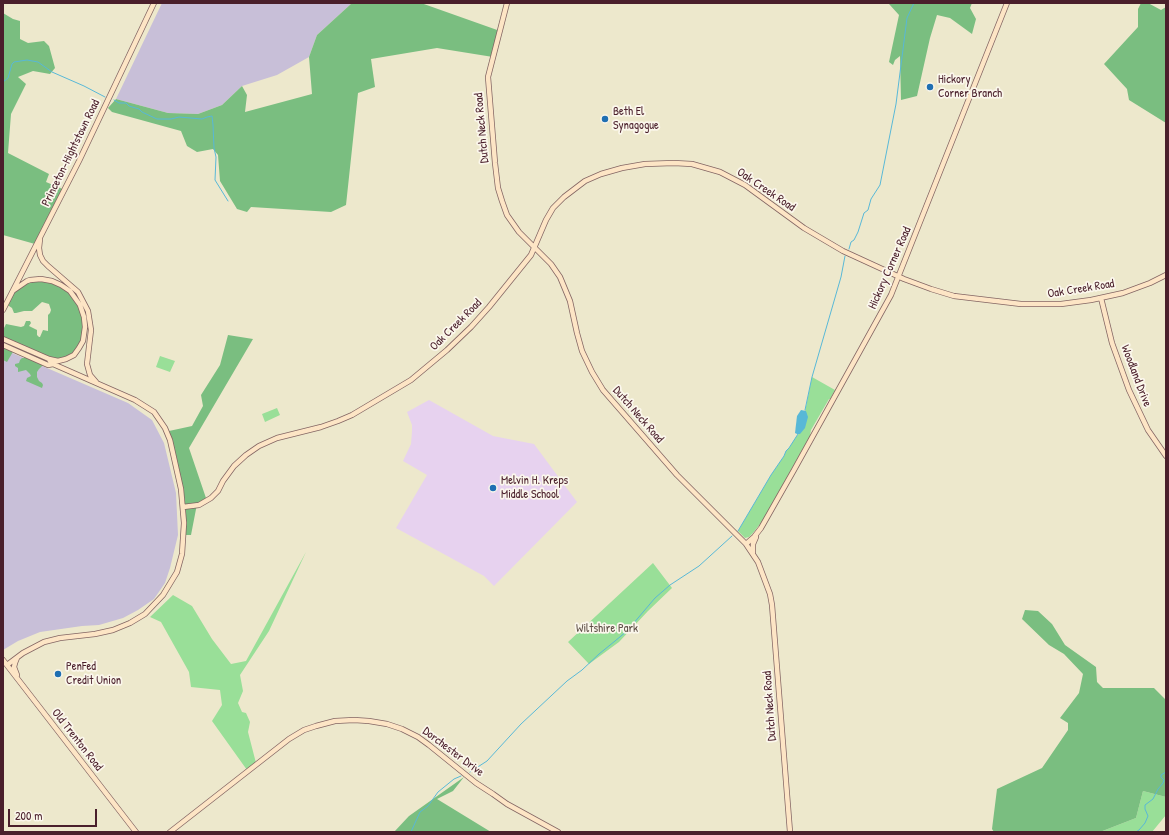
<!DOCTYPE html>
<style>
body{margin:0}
#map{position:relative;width:1169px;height:835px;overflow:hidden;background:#ede8cc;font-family:"Patrick Hand",sans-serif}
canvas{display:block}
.frame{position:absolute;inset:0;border:4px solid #4a1f2b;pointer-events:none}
.scale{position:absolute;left:8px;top:809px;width:89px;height:18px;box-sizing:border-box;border:2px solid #4a1f2b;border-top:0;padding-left:5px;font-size:12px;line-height:14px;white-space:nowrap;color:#4a1f2b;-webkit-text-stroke:3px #fbf7ec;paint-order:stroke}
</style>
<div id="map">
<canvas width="1169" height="835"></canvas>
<div class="frame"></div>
<div class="scale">200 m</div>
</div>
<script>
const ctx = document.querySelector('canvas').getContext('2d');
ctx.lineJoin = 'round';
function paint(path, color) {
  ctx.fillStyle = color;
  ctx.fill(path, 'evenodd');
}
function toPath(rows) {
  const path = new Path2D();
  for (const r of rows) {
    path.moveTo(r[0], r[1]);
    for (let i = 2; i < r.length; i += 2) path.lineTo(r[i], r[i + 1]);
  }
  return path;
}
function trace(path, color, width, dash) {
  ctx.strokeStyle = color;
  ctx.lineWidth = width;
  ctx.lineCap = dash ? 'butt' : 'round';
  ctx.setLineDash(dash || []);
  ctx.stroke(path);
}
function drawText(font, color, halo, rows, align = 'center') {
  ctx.font = font + ' "Patrick Hand",sans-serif';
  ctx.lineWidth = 3.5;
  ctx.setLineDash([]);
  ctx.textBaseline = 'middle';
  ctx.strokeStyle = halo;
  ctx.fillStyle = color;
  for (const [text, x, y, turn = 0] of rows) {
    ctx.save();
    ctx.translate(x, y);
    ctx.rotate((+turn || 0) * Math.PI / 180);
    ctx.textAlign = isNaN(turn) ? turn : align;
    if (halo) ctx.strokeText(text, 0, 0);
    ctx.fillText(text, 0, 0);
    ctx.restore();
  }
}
const built = toPath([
 [429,400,493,436,534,444,577,502,494,586,484,576,396,528,427,475,403,461,411,444,412,431,412,425,407,412]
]);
const industrial = toPath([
 [162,3,352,3,317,35,309,57,277,75,242,86,222,105,198,114,168,113,116,99],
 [3,349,128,403,152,420,164,443,176,493,178,535,170,568,165,583,154,599,138,610,123,618,99,625,82,626,40,632,18,641,3,650]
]);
const green = toPath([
 [160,356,175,361,170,372,156,367],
 [812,377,835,390,830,399,829,399,811,430,810,436,763,520,753,533,749,537,745,538,738,531,771,475,784,456,786,451,789,448,796,437,801,431],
 [277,408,280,415,265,422,262,414],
 [306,552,269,631,240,675,243,691,238,703,242,712,246,713,250,722,248,732,256,763,247,770,212,721,222,705,220,690,191,687,189,672,161,622,150,617,173,595,192,606,212,639,231,664,246,661],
 [653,563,672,588,648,611,619,642,589,664,568,642],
 [1143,791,1166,797,1166,815,1152,832,1100,832,1136,818]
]);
const forest = toPath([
 [352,3,421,3,500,31,493,57,437,48,371,59,375,87,358,93,346,205,331,212,251,207,247,212,237,209,220,181,218,155,213,149,197,152,187,146,181,131,112,112,108,108,116,99,168,113,198,114,222,105,242,86,247,95,245,112,312,94,309,57,317,35],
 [884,3,972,3,970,8,976,19,972,34,950,18,937,15,930,38,917,96,901,100,900,56,895,60,893,65,889,62,899,15,889,4],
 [1141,3,1148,3,1161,10,1166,7,1166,123,1129,100,1127,89,1104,64,1138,27,1138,9],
 [3,13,13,19,20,21,20,39,28,43,44,41,49,46,55,68,50,74,33,71,18,77,26,84,11,114,8,153,49,174,46,182,65,190,35,244,3,235],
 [27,281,52,281,76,298,85,322,79,348,66,359,49,359,39,369,37,372,37,377,39,381,42,383,43,385,42,388,26,381,27,378,31,376,30,374,26,370,18,372,18,368,15,366,15,364,19,363,20,360,22,358,24,358,26,356,14,350,7,362,3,360,3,330,6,324,21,327,24,326,26,321,30,321,31,323,29,326,37,330,37,335,39,337,40,337,43,330,48,331,48,315,50,313,51,310,49,304,42,302,32,311,24,311,16,313,14,313,12,308,6,304,13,290],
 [228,335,253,339,189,448,207,501,197,504,191,535,186,535,184,495,175,454,169,431,192,426,203,406,201,395,220,365],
 [1025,610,1038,611,1052,624,1065,645,1096,667,1097,682,1103,688,1154,688,1166,700,1166,797,1143,791,1136,818,1100,832,994,832,992,829,997,789,1042,768,1068,730,1068,723,1060,718,1079,693,1083,674,1064,654,1049,645,1022,619],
 [464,777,453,791,437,799,491,832,394,832,409,816]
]);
const water = toPath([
 [801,410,806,411,808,417,805,428,800,434,797,434,795,433,797,416]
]);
const stream = toPath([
 [3,82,8,78,12,64,14,62,27,60,38,62,52,72,84,86,105,97],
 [114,100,119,103,126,103,129,106,139,109,142,112,157,119,171,119,179,117,202,119,207,117,212,116,213,125,214,148,216,157,215,180,228,201],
 [849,249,851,242,854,240,858,232,864,213,868,210,871,199,880,185,896,104,907,18,914,3],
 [805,410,812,377,841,277,845,256],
 [738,531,771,475,784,456,786,451,789,448,798,434],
 [470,772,487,761,521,724,567,681,582,670,599,654,615,641,627,631,655,598,670,585,699,566,732,536],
 [411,832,420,812,428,806,438,792,454,779,461,776],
 [1120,832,1124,832],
 [1136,832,1139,830,1145,823,1148,816,1145,809,1145,805,1153,799,1158,789,1163,783,1164,780,1161,777,1161,775,1166,772]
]);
const secondary = toPath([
 [507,3,488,77,495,163,498,188,502,201,507,215,519,232,551,264,560,277,570,301,577,333,582,351,592,372,603,390,677,475,746,544,758,562,770,594,772,605,790,832],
 [40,239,39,248,40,255,43,261,48,266,78,292,88,311,91,330,87,364,90,375,96,382],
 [14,290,27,281,30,280,41,279,52,281,61,285,70,291,80,305,84,317,85,327,83,341,79,348,74,355,66,359,58,361,49,359],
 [1101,298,1112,343,1129,390,1148,430,1166,456],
 [3,310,79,161,154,3],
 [3,339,49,359,50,361],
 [3,345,48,365,53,364,135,400,154,412,165,428,170,440,181,489,184,523,182,554,177,572,163,595,145,614,130,623,113,630,95,634,60,638,44,642,23,653,7,665],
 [183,507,199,505,211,498,218,491,223,481,234,466,246,455,259,446,277,438,321,427,338,421,352,415,411,380,447,350,471,327,489,307,531,255,546,220,553,208,564,197,585,181,601,174,622,168,645,164,674,163,692,164,720,172,745,185,804,228,843,251,904,279,931,289,954,296,1021,304,1061,304,1091,300,1123,293,1150,283,1166,275],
 [746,544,754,537,761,528,794,470,891,295,1007,3],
 [753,553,753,544,756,537],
 [17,658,15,663,14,667,17,675],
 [3,660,136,832],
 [170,832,289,739,304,730,316,726,335,721,354,720,369,721,387,724,402,729,418,737,429,745,476,783,493,794,507,804,558,832]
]);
const markers = [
 [930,87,4,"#1f6fb2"],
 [605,119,4,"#1f6fb2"],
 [493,488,4,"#1f6fb2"],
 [58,674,4,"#1f6fb2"]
];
const poiNames = [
 ["Hickory",938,80],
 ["Corner Branch",938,94],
 ["Beth El",613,112],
 ["Synagogue",613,126],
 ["Melvin H. Kreps",501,481],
 ["Middle School",501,495],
 ["PenFed",66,667],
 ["Credit Union",66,681]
];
const streetNames = [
 ["Dutch Neck Road",482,128,-95],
 ["Princeton-Hightstown Road",71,153,-64],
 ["Oak Creek Road",766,190,34],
 ["Hickory Corner Road",890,268,-66],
 ["Oak Creek Road",1081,289,-9],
 ["Oak Creek Road",456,325,-45],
 ["Woodland Drive",1136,376,69],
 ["Dutch Neck Road",638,415,49],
 ["Dutch Neck Road",770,706,-94],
 ["Old Trenton Road",77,740,52],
 ["Dorchester Drive",453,752,37]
];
const parkNames = [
 ["Wiltshire Park",607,629]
];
paint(built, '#e7d2ef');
paint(industrial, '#c8bfd8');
paint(green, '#99df98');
paint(forest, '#7abe80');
paint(water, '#58b8d7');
trace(stream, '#58b8d7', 1);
trace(secondary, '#836563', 6);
trace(secondary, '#fde5c5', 4.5);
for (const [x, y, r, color] of markers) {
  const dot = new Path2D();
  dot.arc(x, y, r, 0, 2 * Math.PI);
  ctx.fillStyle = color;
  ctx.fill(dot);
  trace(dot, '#fbf7ec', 1.5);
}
drawText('12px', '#4a1f2b', '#fbf7ec', poiNames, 'left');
drawText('12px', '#4a1f2b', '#fbf7ec', streetNames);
drawText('12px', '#5e4f46', '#fbf7ec', parkNames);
</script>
